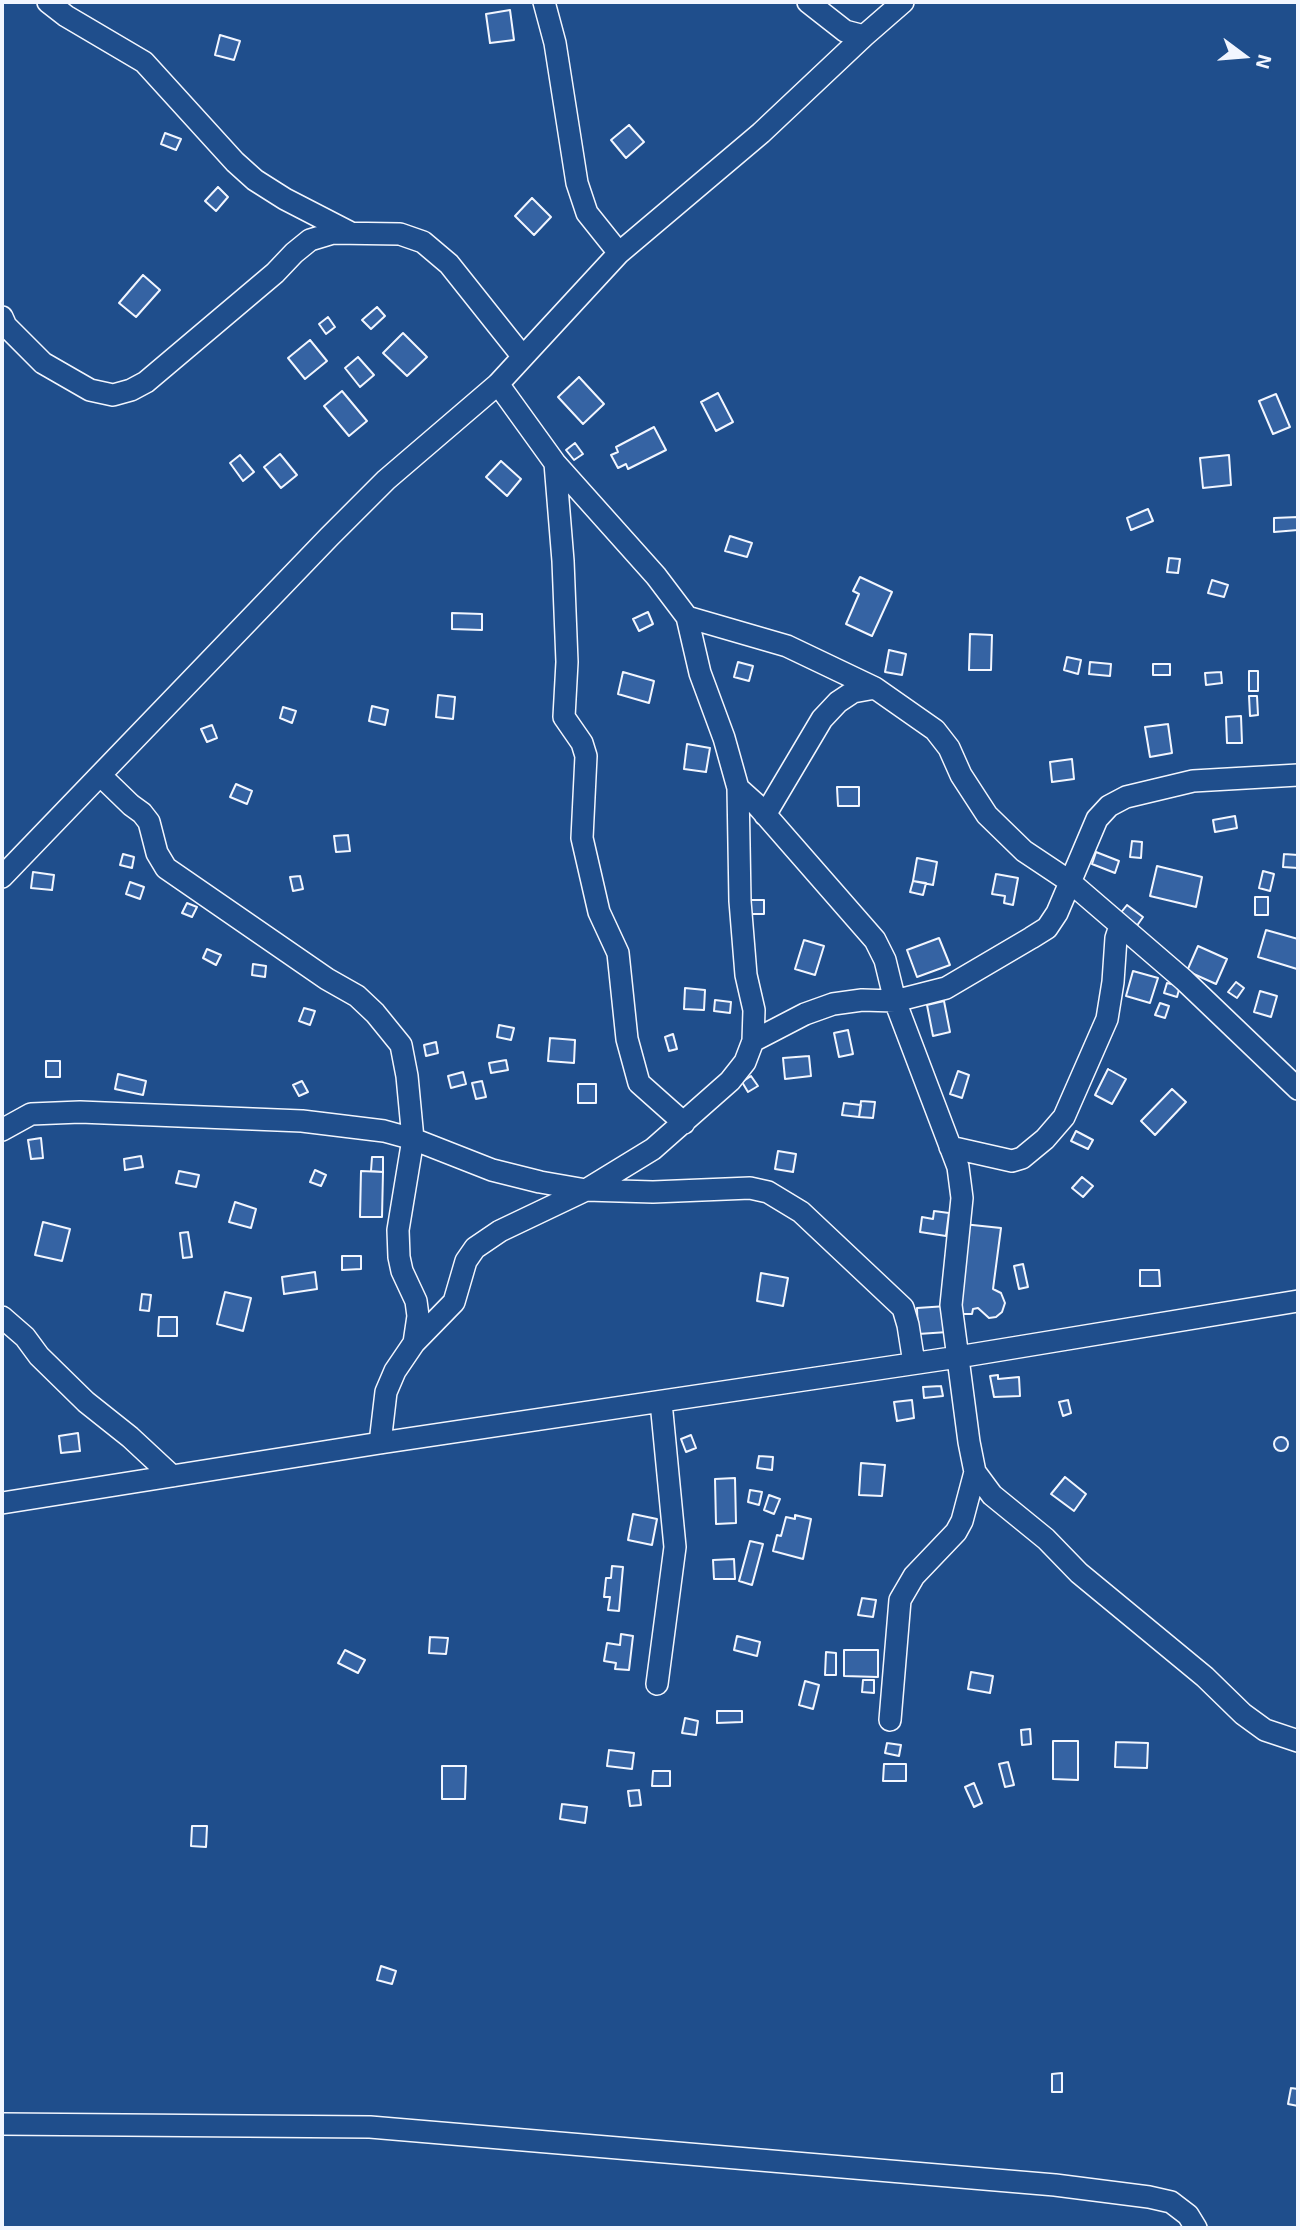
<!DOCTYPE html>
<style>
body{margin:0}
#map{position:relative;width:1300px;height:2230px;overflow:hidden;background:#1f4e8c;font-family:"Exo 2",sans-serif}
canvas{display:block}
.frame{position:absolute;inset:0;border:4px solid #f2f6ff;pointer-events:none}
.north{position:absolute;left:1209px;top:21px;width:70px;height:70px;-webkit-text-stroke:5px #1f4e8c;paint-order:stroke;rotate:106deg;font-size:19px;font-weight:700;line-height:28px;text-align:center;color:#f2f6ff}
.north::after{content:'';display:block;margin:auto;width:24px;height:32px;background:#f2f6ff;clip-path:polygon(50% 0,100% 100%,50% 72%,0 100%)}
</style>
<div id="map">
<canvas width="1300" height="2230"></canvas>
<div class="frame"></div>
<div class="north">N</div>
</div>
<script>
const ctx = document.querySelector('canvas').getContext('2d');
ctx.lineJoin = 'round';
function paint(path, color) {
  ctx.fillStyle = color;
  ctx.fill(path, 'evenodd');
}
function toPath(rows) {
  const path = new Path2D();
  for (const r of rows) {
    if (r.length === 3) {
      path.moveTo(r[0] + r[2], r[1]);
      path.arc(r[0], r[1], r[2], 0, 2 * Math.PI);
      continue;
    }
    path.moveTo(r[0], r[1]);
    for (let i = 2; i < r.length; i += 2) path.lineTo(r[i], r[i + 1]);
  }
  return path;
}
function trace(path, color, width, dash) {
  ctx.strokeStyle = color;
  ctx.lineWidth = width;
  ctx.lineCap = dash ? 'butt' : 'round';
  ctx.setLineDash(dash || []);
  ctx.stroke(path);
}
const building = toPath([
 [510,10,514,40,490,43,486,14,510,10],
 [220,35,240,41,234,60,215,55,220,35],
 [629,125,644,142,626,158,611,140,629,125],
 [165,133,181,139,176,150,161,144,165,133],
 [218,187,228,197,216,211,205,201,218,187],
 [532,198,551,217,534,235,515,216,532,198],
 [143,275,160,290,136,317,119,303,143,275],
 [377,307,385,316,371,329,362,320,377,307],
 [328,317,335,327,326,334,319,324,328,317],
 [403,333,427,357,407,376,383,353,403,333],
 [310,340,327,361,305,379,288,358,310,340],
 [358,357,374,375,360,387,345,368,358,357],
 [579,377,604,404,583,424,558,397,579,377],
 [342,391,367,421,349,436,324,406,342,391],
 [718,393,733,422,716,431,701,402,718,393],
 [1276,394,1290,427,1273,434,1259,401,1276,394],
 [654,427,666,450,628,469,626,464,618,468,611,455,618,452,616,447,654,427],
 [575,443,583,454,574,460,566,450,575,443],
 [280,454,297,475,281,488,264,467,280,454],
 [240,455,254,472,243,481,230,463,240,455],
 [1229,455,1231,485,1203,488,1200,458,1229,455],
 [501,461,521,479,507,496,486,477,501,461],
 [1148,509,1153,521,1131,530,1127,518,1148,509],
 [1298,517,1298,530,1274,532,1274,518,1298,517],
 [730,536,752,543,747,557,725,551,730,536],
 [1169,558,1180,559,1178,573,1167,572,1169,558],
 [860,577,892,592,872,636,846,624,859,594,853,591,860,577],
 [1212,580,1228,585,1224,597,1208,593,1212,580],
 [648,612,653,624,639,631,633,619,648,612],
 [452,613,482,614,482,630,452,629,452,613],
 [970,634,992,635,991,670,969,670,970,634],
 [889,650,906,654,902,675,885,672,889,650],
 [1067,657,1081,660,1078,674,1064,670,1067,657],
 [738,662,753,666,749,681,734,677,738,662],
 [1090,662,1111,664,1110,676,1089,674,1090,662],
 [1153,664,1170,664,1170,675,1153,675,1153,664],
 [1249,671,1258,671,1258,691,1249,691,1249,671],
 [623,672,654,681,649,703,618,694,623,672],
 [1221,672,1222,683,1206,685,1205,673,1221,672],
 [438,695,455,697,453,719,436,717,438,695],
 [1249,696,1257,696,1258,715,1250,716,1249,696],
 [372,706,388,710,385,725,369,721,372,706],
 [283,707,296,711,292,723,280,718,283,707],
 [1241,716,1242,743,1227,743,1226,717,1241,716],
 [1168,724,1172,753,1150,757,1145,727,1168,724],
 [212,725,217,738,207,742,201,729,212,725],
 [687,744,710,748,706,772,684,769,687,744],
 [1072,759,1074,779,1052,782,1050,762,1072,759],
 [236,784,252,791,247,804,230,797,236,784],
 [837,787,859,787,859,806,838,806,837,787],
 [1235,816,1237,828,1215,832,1213,820,1235,816],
 [348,835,350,851,336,852,334,836,348,835],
 [1132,841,1142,842,1141,858,1130,857,1132,841],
 [1096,852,1119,861,1115,873,1092,864,1096,852],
 [123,854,134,857,132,868,120,865,123,854],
 [1284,854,1298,855,1298,868,1283,867,1284,854],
 [917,858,937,862,933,885,913,881,917,858],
 [1157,866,1202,877,1196,907,1150,896,1157,866],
 [1263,871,1274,874,1270,891,1259,888,1263,871],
 [33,872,54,875,52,890,31,888,33,872],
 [996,874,1018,878,1013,905,1004,903,1005,896,992,894,996,874],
 [300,876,303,889,293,891,290,877,300,876],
 [913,881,926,883,923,895,910,892,913,881],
 [130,882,144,887,140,899,126,894,130,882],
 [1255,897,1268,897,1268,915,1255,915,1255,897],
 [749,900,764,900,764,914,748,914,749,900],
 [187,903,197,907,192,917,182,913,187,903],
 [1127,905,1143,917,1136,927,1119,915,1127,905],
 [1266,930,1298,939,1297,969,1258,957,1266,930],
 [939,938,950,965,917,977,907,950,939,938],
 [804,940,824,946,815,975,795,969,804,940],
 [1198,946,1227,959,1216,984,1187,971,1198,946],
 [207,949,221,955,216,965,203,958,207,949],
 [253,964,266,966,265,977,252,975,253,964],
 [1133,971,1158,978,1150,1003,1126,996,1133,971],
 [1236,982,1244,988,1237,998,1228,992,1236,982],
 [1167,983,1180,986,1177,997,1164,993,1167,983],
 [685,988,705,990,704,1010,684,1009,685,988],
 [1260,991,1277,996,1271,1017,1254,1012,1260,991],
 [715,1000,731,1002,730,1013,714,1011,715,1000],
 [944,1001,950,1032,933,1036,927,1005,944,1001],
 [1160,1003,1169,1006,1165,1018,1155,1015,1160,1003],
 [304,1008,315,1011,310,1025,299,1021,304,1008],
 [499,1025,514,1028,511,1040,497,1037,499,1025],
 [848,1030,853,1054,839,1057,834,1033,848,1030],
 [673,1034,677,1049,669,1051,665,1037,673,1034],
 [550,1038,575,1040,574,1063,548,1061,550,1038],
 [436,1042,438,1053,426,1056,424,1045,436,1042],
 [809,1056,811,1076,785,1079,783,1058,809,1056],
 [506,1060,508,1070,491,1073,489,1063,506,1060],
 [46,1061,60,1061,60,1077,46,1077,46,1061],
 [1108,1069,1126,1079,1112,1104,1095,1095,1108,1069],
 [958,1071,969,1075,962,1098,950,1094,958,1071],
 [463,1072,466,1084,451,1088,448,1076,463,1072],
 [118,1074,146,1081,143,1095,115,1089,118,1074],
 [751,1076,758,1086,748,1092,742,1082,751,1076],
 [302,1081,308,1092,299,1096,293,1085,302,1081],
 [482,1081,486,1097,476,1099,472,1083,482,1081],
 [578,1084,596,1084,596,1103,578,1103,578,1084],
 [1172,1089,1186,1102,1155,1135,1141,1121,1172,1089],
 [861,1101,875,1102,873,1118,859,1117,861,1101],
 [844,1103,861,1105,859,1117,842,1115,844,1103],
 [1076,1131,1093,1140,1088,1149,1071,1141,1076,1131],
 [41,1138,43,1158,31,1159,28,1140,41,1138],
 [778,1151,796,1154,793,1172,775,1169,778,1151],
 [141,1156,143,1167,125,1170,124,1159,141,1156],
 [372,1157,383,1157,383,1172,371,1171,372,1157],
 [315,1170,326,1175,321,1186,310,1182,315,1170],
 [179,1171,199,1175,196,1187,176,1183,179,1171],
 [361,1171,383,1172,382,1217,360,1217,361,1171],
 [1082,1177,1093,1186,1083,1197,1072,1188,1082,1177],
 [235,1202,256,1209,251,1228,229,1222,235,1202],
 [934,1211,949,1213,946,1236,920,1232,922,1217,933,1219,934,1211],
 [43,1222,70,1229,62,1261,35,1255,43,1222],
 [963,1224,1001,1228,993,1289,1001,1293,1005,1303,1002,1312,996,1317,989,1318,978,1308,973,1309,972,1314,955,1314,963,1224],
 [188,1232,192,1257,183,1258,180,1233,188,1232],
 [342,1256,361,1256,361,1269,342,1270,342,1256],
 [1023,1264,1028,1287,1019,1289,1014,1266,1023,1264],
 [1140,1270,1159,1270,1160,1286,1140,1286,1140,1270],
 [315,1272,317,1289,284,1294,282,1277,315,1272],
 [761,1273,788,1278,783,1306,757,1301,761,1273],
 [225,1292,251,1298,243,1331,217,1324,225,1292],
 [142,1294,151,1295,149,1311,140,1310,142,1294],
 [947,1306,948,1332,918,1334,917,1308,947,1306],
 [159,1317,177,1317,177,1336,158,1336,159,1317],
 [998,1375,998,1379,1019,1377,1020,1396,994,1397,990,1376,998,1375],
 [941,1386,943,1396,924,1398,923,1387,941,1386],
 [912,1400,914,1418,897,1421,894,1402,912,1400],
 [1068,1400,1071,1413,1063,1416,1059,1402,1068,1400],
 [78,1433,80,1451,61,1453,59,1436,78,1433],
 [691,1435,696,1448,686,1452,681,1439,691,1435],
 [1281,1444,7],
 [759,1456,773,1457,772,1470,757,1468,759,1456],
 [861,1463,885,1465,882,1496,859,1495,861,1463],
 [1065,1477,1086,1494,1074,1511,1051,1494,1065,1477],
 [735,1478,736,1523,716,1524,715,1479,735,1478],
 [750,1490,762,1492,759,1505,748,1502,750,1490],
 [769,1495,780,1499,774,1514,764,1510,769,1495],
 [633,1514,657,1519,652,1545,628,1540,633,1514],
 [795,1515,811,1519,803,1559,773,1551,777,1535,781,1536,786,1517,795,1519,795,1515],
 [750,1541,763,1544,752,1585,739,1581,750,1541],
 [734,1559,735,1579,714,1579,713,1560,734,1559],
 [612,1566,623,1567,619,1611,608,1610,610,1597,604,1597,606,1578,611,1578,612,1566],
 [862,1598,876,1600,873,1617,858,1615,862,1598],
 [621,1634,633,1636,629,1670,615,1669,616,1663,604,1661,607,1643,620,1645,621,1634],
 [737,1636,760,1642,757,1656,734,1650,737,1636],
 [430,1637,448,1638,446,1654,429,1653,430,1637],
 [345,1650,365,1660,358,1673,338,1663,345,1650],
 [844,1650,878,1650,878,1677,844,1676,844,1650],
 [826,1652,836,1653,836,1675,825,1675,826,1652],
 [971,1672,993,1676,990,1693,968,1689,971,1672],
 [863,1680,874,1680,874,1693,862,1692,863,1680],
 [805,1681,819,1685,813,1709,799,1705,805,1681],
 [717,1711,742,1711,742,1722,717,1723,717,1711],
 [685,1718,698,1721,696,1735,682,1733,685,1718],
 [1030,1729,1031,1744,1022,1745,1021,1730,1030,1729],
 [1053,1741,1078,1741,1078,1780,1053,1779,1053,1741],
 [1116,1742,1148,1743,1147,1768,1115,1767,1116,1742],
 [887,1743,901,1745,899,1756,885,1753,887,1743],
 [609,1750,634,1753,632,1769,607,1766,609,1750],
 [1008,1762,1014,1785,1005,1787,999,1764,1008,1762],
 [884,1764,906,1764,906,1781,883,1781,884,1764],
 [442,1766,466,1766,465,1799,442,1799,442,1766],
 [653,1771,670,1771,670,1786,652,1786,653,1771],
 [974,1783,982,1803,974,1807,965,1787,974,1783],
 [639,1790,641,1805,630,1806,628,1791,639,1790],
 [562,1804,587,1807,585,1823,560,1819,562,1804],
 [192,1826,207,1826,206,1847,191,1846,192,1826],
 [381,1966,396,1971,392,1984,377,1980,381,1966],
 [1062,2073,1062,2092,1052,2092,1052,2074,1062,2073],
 [1291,2088,1298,2089,1298,2106,1288,2104,1291,2088]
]);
const minor = toPath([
 [48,2,66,16,144,62,235,162,255,180,285,199,349,232],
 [544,2,555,43,577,183,587,213,619,253],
 [808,2,845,31,864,36],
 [2,317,6,326,43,363,90,390,113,395,131,390,146,382,275,273,294,253,310,240,333,233,400,234,423,242,449,264,523,357],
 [555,463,563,561,567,662,564,717,582,743,586,756,582,838,599,912,618,953,627,1039,639,1083,684,1123],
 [687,617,787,646,875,688],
 [100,775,131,805,142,813,149,822,157,853,166,868,327,979,357,996,375,1013,401,1045,407,1076,413,1139,398,1230,399,1257,402,1271,416,1301,418,1316,414,1343],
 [738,788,757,805,875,940,885,960,895,1001,958,1167,962,1198,951,1305,969,1442,975,1472,992,1495,1046,1539,1079,1573,1205,1677,1243,1714,1265,1730,1298,1741],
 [765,815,822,719,838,702,853,692,875,688,935,730,949,748,961,775,987,815,1024,851,1069,881,1184,980,1298,1089],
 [2,877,329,537,386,480,498,384,619,253,761,133,864,36,903,2],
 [753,1041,805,1014,833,1004,862,1000,895,1001,946,988,1031,938,1047,928,1057,913,1097,819,1109,806,1126,797,1193,781,1298,775],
 [2,1130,31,1114,80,1112,302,1121,384,1131,413,1139,492,1170,540,1182,586,1190,653,1192,750,1188,768,1192,801,1212,903,1308,908,1325,914,1363],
 [950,1147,1012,1161,1022,1158,1045,1139,1064,1117,1107,1019,1113,982,1116,938,1120,926],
 [2,1317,25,1337,39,1356,86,1402,130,1437,172,1476],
 [380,1443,386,1392,395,1371,414,1343,454,1302,466,1261,475,1248,500,1231,586,1190,653,1149,730,1081,745,1062,753,1041,754,1010,746,975,740,901,738,788,724,738,700,673,687,617,656,576,555,463,498,384],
 [2,1503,380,1443,958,1357,1298,1301],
 [657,1684,675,1547,661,1402],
 [890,1720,900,1600,914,1576,956,1532,962,1521,975,1472],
 [2,2124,370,2127,1055,2185,1149,2197,1171,2202,1188,2215,1196,2228]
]);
paint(building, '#3563a3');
trace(building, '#f2f6ff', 2);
trace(minor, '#f2f6ff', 24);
trace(minor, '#1f4e8c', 21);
</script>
